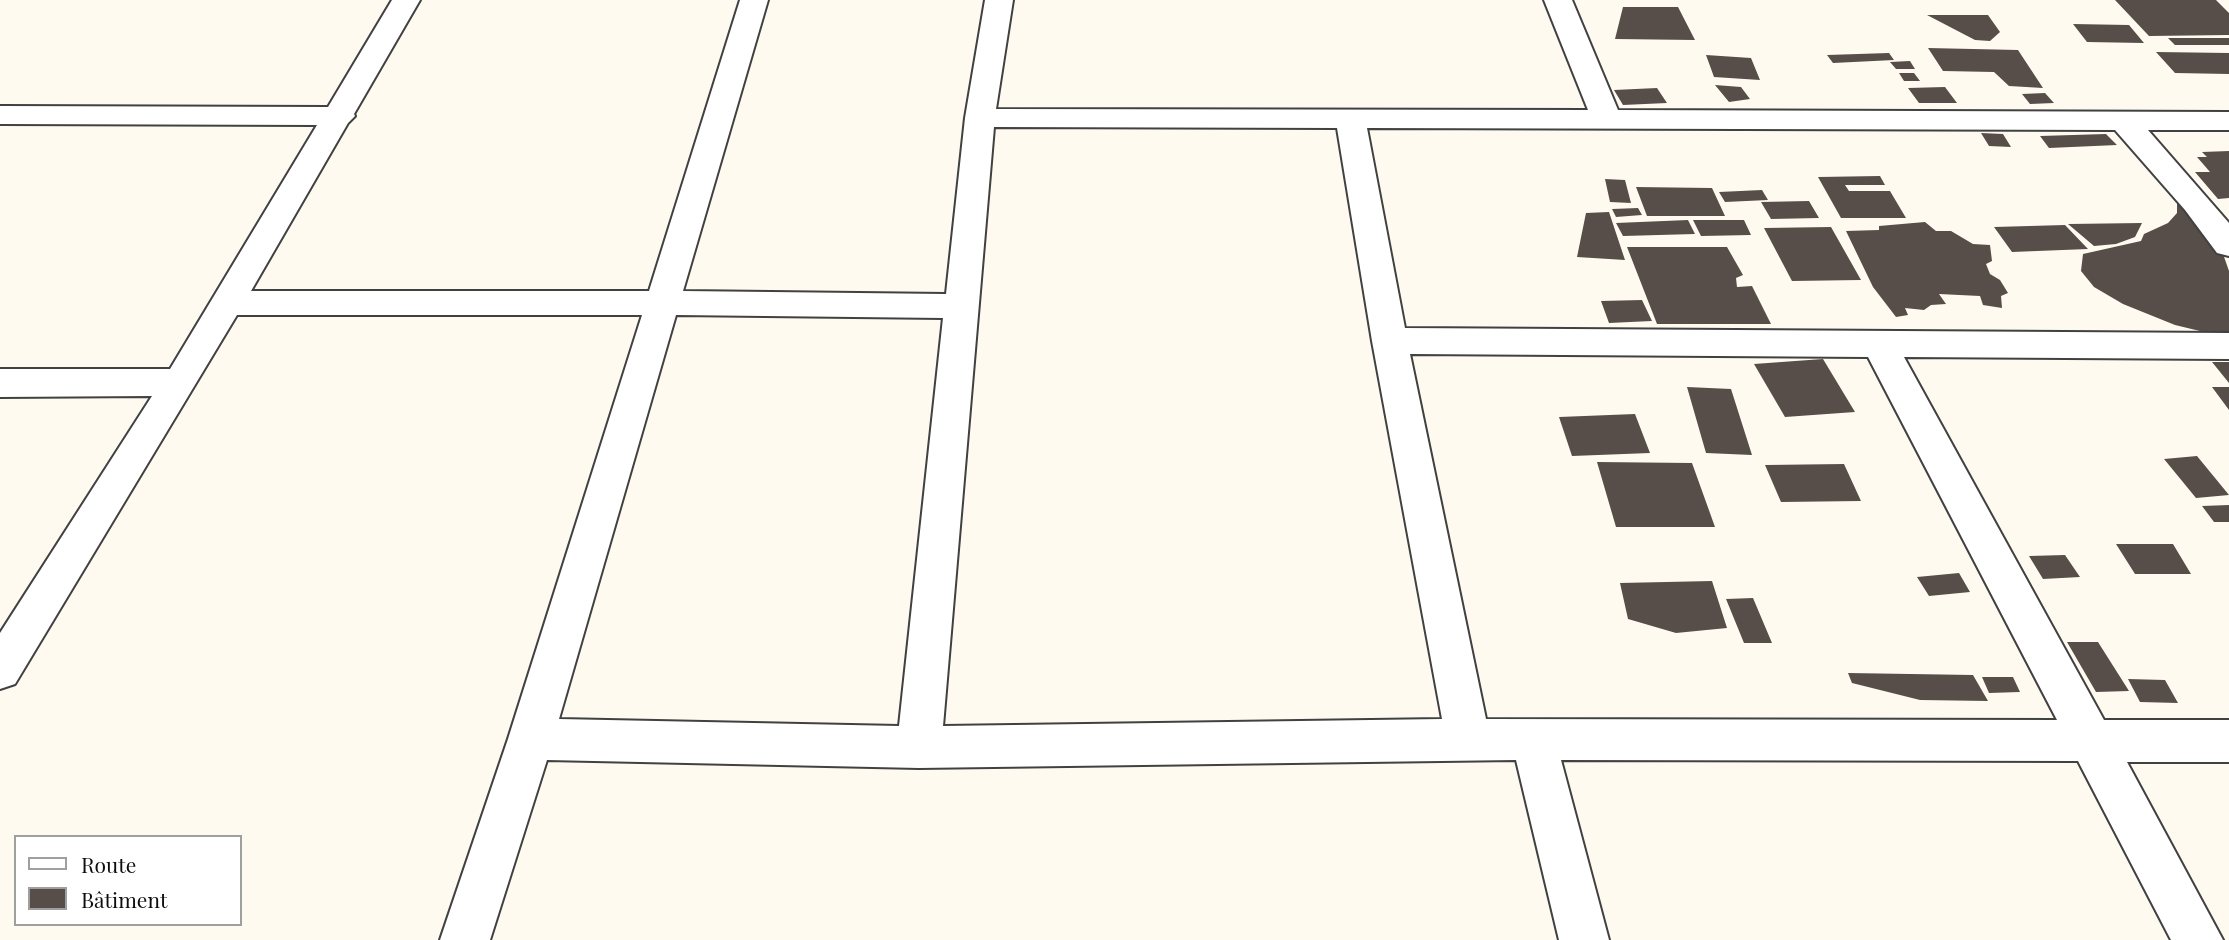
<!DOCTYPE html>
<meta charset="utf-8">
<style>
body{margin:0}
#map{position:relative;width:2229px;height:940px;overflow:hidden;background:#fffaf0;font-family:"Playfair Display",serif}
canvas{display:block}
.legend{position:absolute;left:14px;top:835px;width:228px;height:91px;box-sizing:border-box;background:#fff;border:2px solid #9f9f9f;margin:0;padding:9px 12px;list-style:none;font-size:21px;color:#0e0e0e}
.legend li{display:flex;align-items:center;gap:14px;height:35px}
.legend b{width:35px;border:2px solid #9f9f9f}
</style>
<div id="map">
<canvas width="2229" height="940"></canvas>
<ul class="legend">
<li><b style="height:9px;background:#fff"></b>Route</li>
<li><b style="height:19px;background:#574e4a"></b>Bâtiment</li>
</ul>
</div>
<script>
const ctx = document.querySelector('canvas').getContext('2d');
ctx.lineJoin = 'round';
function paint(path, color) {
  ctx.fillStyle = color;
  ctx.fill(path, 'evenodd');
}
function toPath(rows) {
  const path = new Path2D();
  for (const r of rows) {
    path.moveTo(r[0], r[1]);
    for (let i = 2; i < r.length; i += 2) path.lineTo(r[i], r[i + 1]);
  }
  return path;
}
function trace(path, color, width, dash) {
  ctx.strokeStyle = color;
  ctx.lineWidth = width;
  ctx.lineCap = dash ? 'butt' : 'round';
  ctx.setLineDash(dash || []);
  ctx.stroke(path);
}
const building = toPath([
 [2115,0,2216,0,2229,13,2229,35,2149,36],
 [1623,7,1678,7,1695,40,1615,39],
 [1927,15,1988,15,2000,32,1990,41,1975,40],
 [2073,24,2129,25,2144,43,2087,42],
 [2168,38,2229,38,2229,45,2175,45],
 [1928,48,2018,50,2043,88,2009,86,1994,72,1943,71],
 [2156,52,2229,53,2229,74,2175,73],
 [1889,53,1894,60,1833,63,1827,55],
 [1706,55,1751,58,1760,80,1714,77],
 [1910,61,1915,69,1896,69,1890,62],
 [1899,73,1914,73,1920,81,1904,81],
 [1715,85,1741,87,1750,99,1729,102],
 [1945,87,1957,103,1919,103,1908,88],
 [1657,88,1667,103,1623,105,1614,90],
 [2045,93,2054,103,2030,104,2022,94],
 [1981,133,2003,134,2011,147,1989,146],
 [2106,134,2117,145,2049,148,2040,136],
 [2229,151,2229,198,2218,199,2195,172,2210,172,2197,157,2207,157,2202,152],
 [1880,176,1885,185,1845,185,1849,191,1890,191,1906,218,1841,218,1818,177],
 [1605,179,1625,180,1631,203,1610,202],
 [1636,187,1712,188,1725,216,1647,216],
 [1762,190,1768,200,1725,202,1719,192],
 [2177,194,2222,251,2229,271,2229,338,2175,325,2123,304,2094,287,2081,271,2083,254,2141,241,2144,234,2168,223,2177,213],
 [1809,201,1819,218,1771,219,1761,202],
 [1638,208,1642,215,1616,217,1612,209],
 [1609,212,1625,260,1577,257,1586,213],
 [1688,220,1695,234,1623,236,1616,223],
 [1693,220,1744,220,1751,235,1701,236],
 [1925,222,1936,231,1951,231,1973,244,1990,245,1992,261,1986,264,1990,274,2000,280,2008,293,2001,296,2002,308,1983,305,1980,296,1939,294,1946,304,1931,305,1924,310,1905,308,1908,315,1896,317,1873,287,1846,231,1879,230,1879,226],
 [2142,223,2135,237,2116,244,2094,246,2068,224],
 [2065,225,2088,249,2012,252,1994,227],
 [1831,227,1861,280,1792,281,1764,228],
 [1627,247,1727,247,1743,275,1736,278,1737,287,1752,286,1771,324,1657,324],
 [1642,300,1652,321,1609,323,1601,301],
 [1823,359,1855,412,1785,417,1754,364],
 [2212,362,2229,362,2229,383],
 [1687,387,1731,389,1752,455,1706,453],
 [2212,387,2229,387,2229,410],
 [1635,414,1650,453,1572,456,1559,417],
 [2197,456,2229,495,2196,498,2164,459],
 [1597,462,1692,463,1715,527,1616,527],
 [1844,464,1861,501,1781,502,1765,465],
 [2229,505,2229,522,2214,522,2202,506],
 [2116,544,2173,544,2191,574,2135,574],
 [2065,555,2080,577,2043,579,2029,556],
 [1959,573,1970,592,1929,596,1917,577],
 [1712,581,1727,628,1676,633,1628,619,1620,583],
 [1753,598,1772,643,1744,643,1726,599],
 [2067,642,2098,642,2129,691,2096,692],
 [1848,673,1973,675,1988,701,1920,700,1852,683],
 [1982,677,2013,677,2020,692,1989,693],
 [2128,679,2165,680,2178,703,2140,702]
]);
const street = toPath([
 [392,0,420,0,354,114,355,116,348,123,251,291,649,291,740,0,768,0,683,291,946,294,965,118,985,0,1013,0,996,109,1588,110,1544,0,1572,0,1618,110,2229,112,2229,130,2148,130,2229,223,2229,256,2217,253,2185,210,2115,130,1367,128,1405,328,2229,333,2229,359,1904,357,2104,720,2229,720,2229,762,2127,762,2223,940,2171,940,2078,761,1561,760,1609,940,1559,940,1516,760,919,768,547,760,490,940,440,940,508,739,642,315,237,315,15,684,0,689,0,633,152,396,0,397,0,369,170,369,317,125,0,124,0,106,328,107,392,0],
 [994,127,1337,128,1372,341,1442,719,943,726,994,127],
 [676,315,943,318,899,726,559,719,676,315],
 [1410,354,1868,357,2057,720,1486,719,1410,354]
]);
paint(building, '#574e4a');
trace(street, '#414141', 4);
paint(street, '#fff');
</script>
